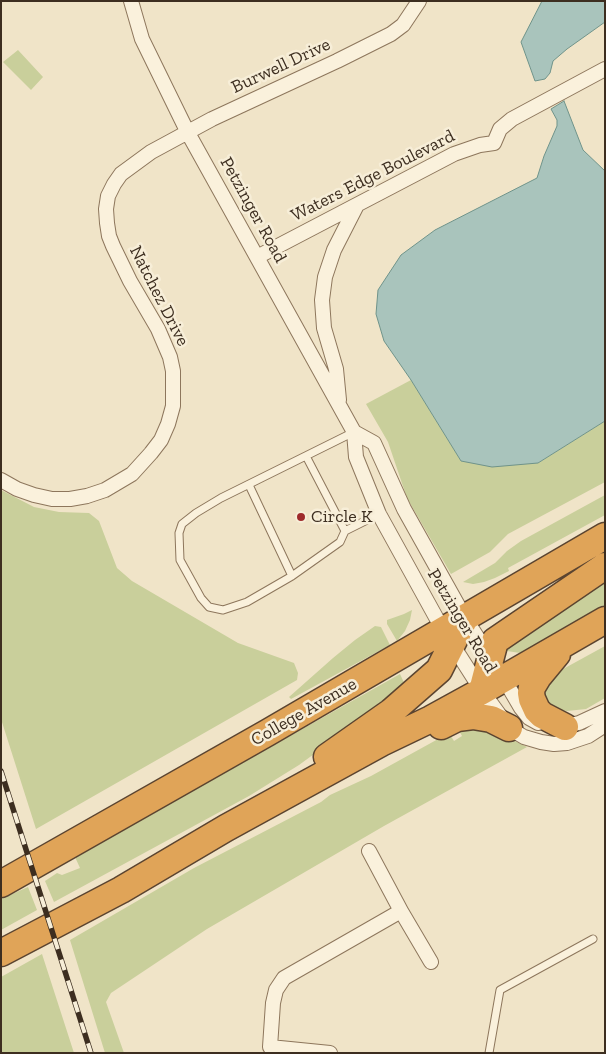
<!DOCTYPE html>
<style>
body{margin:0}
#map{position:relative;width:606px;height:1054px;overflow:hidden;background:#f0e4c8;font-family:"Zilla Slab",serif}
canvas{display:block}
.frame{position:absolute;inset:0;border:2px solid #3d2e20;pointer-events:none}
</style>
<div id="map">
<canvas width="606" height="1054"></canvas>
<div class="frame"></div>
</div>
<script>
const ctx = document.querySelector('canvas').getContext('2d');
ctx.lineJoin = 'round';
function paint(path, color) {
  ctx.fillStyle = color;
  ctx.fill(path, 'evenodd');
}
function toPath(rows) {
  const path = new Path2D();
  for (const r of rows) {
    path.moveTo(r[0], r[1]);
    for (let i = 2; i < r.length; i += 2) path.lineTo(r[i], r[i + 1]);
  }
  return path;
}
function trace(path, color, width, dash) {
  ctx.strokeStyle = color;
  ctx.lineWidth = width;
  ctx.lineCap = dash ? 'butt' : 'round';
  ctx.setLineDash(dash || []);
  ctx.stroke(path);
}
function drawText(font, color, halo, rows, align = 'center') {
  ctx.font = font + ' "Zilla Slab",serif';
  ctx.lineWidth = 5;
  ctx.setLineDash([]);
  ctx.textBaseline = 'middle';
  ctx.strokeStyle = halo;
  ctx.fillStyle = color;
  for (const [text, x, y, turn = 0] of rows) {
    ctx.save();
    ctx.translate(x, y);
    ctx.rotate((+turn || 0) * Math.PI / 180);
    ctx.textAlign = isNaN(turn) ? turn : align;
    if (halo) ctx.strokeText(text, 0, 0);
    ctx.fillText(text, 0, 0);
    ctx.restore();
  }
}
const green = toPath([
 [18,50,43,77,31,90,3,62],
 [411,380,461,461,538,463,605,421,605,482,508,534,490,552,451,574,407,498,388,442,366,404],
 [1,490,34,507,59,512,89,513,99,521,117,568,132,581,238,643,294,663,298,673,297,680,36,829,1,719],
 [605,495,605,515,508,568,509,571,495,578,484,582,473,584,463,582,495,563,507,551,521,541],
 [605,577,605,606,520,653,507,651,503,648],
 [412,610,410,620,405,631,397,641,387,624,387,620,404,614],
 [375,626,381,627,390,645,291,699,289,697,333,658,355,640],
 [605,646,605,698,586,709,567,711,556,709,549,705,544,698,544,691,554,674],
 [400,674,406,687,299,765,249,796,54,902,45,881,57,873,62,875,80,868,75,857],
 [469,723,511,739,527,747,384,826,207,929,111,993,106,1002,124,1053,105,1053,70,940,194,868,321,802,330,795,371,776,449,733,454,741,462,736,457,727],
 [28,887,37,910,1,930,1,899],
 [42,954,74,1053,1,1053,1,977]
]);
const water = toPath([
 [542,1,605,1,605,22,567,49,553,61,550,73,545,79,535,81,521,42,542,1],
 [564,101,583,150,605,171,605,421,538,463,492,467,461,461,411,380,384,341,376,314,378,290,401,255,435,230,537,178,544,156,557,126,557,120,551,109,564,101]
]);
const lane = toPath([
 [354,432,221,498,196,513,182,524,179,533,180,560,201,598,209,607,223,610,247,602,292,576,340,542,345,531,379,514],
 [306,456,345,531],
 [249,485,292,576],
 [489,1053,500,990,593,939]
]);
const street = toPath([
 [131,1,142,39,188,133,354,432,356,457,379,514,443,630,482,691,509,728,524,737,541,742,554,744,567,743,588,736,605,725],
 [257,257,454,154,480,145,494,143,500,129,512,119,605,69],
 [339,400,336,369,324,328,322,300,325,277,334,250,357,205],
 [354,432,374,443,404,509,465,618,504,679,521,708,529,718,538,723],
 [1,480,17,489,34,495,52,499,70,499,87,496,105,490,132,474,151,453,161,440,168,424,173,406,173,371,170,357,158,329,130,281,113,246,109,236,107,223,106,209,108,196,114,184,121,174,151,152,212,119,337,61,391,34,403,25,419,1],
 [561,727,579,723,605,711],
 [401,911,431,962],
 [330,1053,270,1047,273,1003,276,990,284,978,401,911,369,851]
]);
const highway = toPath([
 [557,654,538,677,532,687,531,693,532,699,537,710,542,715,565,727],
 [482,691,495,641,605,566],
 [441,726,457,718,473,716,491,719,509,728],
 [327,757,391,712,439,670,465,618],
 [1,884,267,733,605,536],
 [1,953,121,890,226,828,381,743,431,719,482,691,605,620]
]);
const rail = toPath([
 [1,771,91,1053]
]);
const markers = [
 [301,517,5,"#9e2a2b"]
];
const streetNames = [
 ["Burwell Drive",281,66,-25],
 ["Waters Edge Boulevard",373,176,-27],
 ["Petzinger Road",253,210,61],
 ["Natchez Drive",159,296,63],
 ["Petzinger Road",462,621,59],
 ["College Avenue",304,712,-30]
];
const poiNames = [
 ["Circle K",311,517]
];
paint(green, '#c9cf9b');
paint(water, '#a9c4bc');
trace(water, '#6f938a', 1);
trace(lane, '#8d765c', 9);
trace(street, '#8d765c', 16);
trace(highway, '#5b4430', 29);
trace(lane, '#faf1dc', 7);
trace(street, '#faf1dc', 14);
trace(highway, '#e0a458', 26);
trace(rail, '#3d2e20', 5.5);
trace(rail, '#f7eed8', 4, [11]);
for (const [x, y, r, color] of markers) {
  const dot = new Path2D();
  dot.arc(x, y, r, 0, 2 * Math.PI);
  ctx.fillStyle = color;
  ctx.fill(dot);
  trace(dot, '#f7eed8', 2);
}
drawText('18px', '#3d2e20', '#f7eed8', streetNames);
drawText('18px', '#3d2e20', '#f7eed8', poiNames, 'left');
</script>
